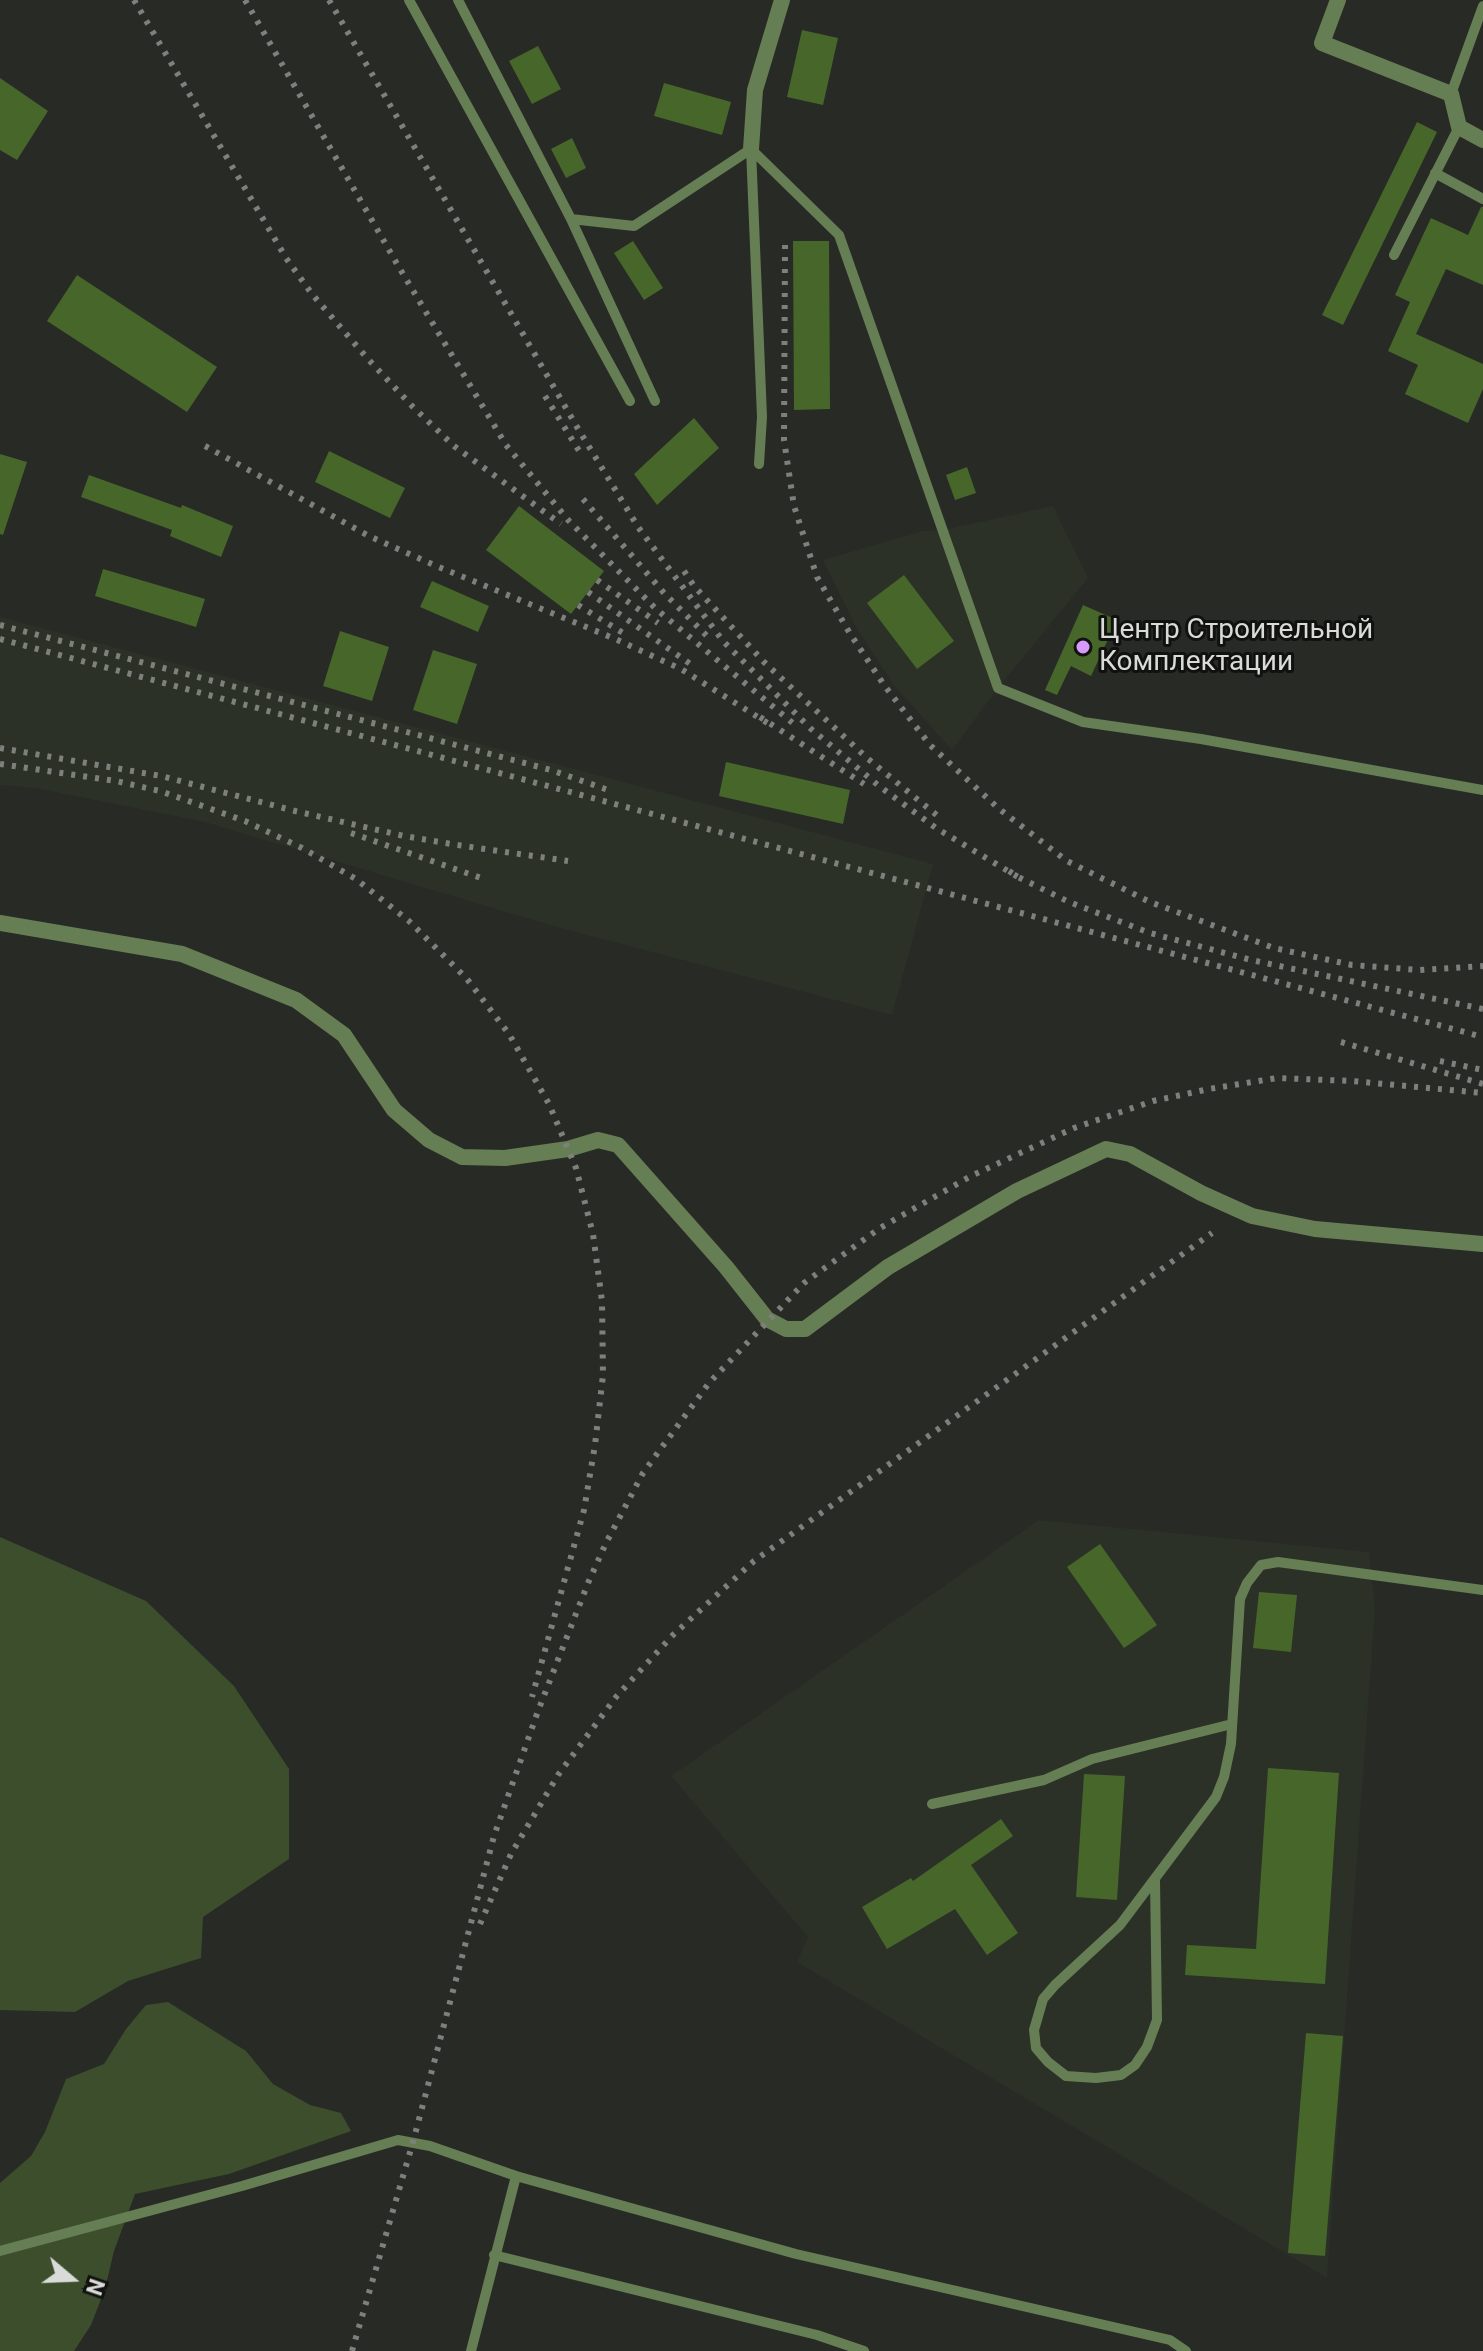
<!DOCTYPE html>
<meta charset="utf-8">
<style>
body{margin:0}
#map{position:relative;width:1483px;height:2351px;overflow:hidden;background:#282a26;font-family:Roboto,sans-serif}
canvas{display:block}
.north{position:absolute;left:32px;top:2239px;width:80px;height:80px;-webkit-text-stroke:6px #111210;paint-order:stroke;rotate:109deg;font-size:22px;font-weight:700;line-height:32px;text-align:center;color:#d9dbd8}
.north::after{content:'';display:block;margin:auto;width:28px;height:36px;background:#d9dbd8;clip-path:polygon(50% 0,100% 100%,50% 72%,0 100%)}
</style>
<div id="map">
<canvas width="1483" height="2351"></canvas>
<div class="north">N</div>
</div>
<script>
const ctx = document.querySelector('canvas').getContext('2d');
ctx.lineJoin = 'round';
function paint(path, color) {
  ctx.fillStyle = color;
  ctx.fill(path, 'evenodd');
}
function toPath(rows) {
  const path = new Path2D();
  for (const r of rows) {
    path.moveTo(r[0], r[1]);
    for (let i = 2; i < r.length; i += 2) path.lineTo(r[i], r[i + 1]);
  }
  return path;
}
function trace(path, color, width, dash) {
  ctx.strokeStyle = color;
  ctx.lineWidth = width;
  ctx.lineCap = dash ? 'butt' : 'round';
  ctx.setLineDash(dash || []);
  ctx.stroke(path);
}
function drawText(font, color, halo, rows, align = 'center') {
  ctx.font = font + ' Roboto,sans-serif';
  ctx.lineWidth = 6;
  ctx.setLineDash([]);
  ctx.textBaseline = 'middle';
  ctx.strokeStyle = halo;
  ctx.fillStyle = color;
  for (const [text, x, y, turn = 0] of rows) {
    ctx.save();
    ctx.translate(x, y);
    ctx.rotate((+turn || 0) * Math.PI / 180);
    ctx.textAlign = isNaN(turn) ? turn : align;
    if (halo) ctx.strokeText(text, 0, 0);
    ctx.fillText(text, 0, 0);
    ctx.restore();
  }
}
const built = toPath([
 [1053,506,1088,578,998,688,952,750,893,684,856,627,823,560,923,531,943,530],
 [0,617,933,864,892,1015,553,926,205,822,36,788,0,785],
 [1039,1520,1369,1552,1375,1608,1327,2278,797,1962,808,1937,671,1776]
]);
const green = toPath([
 [0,1537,146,1601,234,1686,289,1769,289,1859,203,1917,201,1958,128,1981,75,2012,0,2010],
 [168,2002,246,2051,273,2084,310,2105,341,2113,351,2131,229,2174,135,2194,114,2251,105,2289,91,2325,74,2351,0,2351,0,2183,31,2156,45,2132,66,2079,104,2064,126,2029,146,2005]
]);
const building = toPath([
 [802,30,838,38,823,105,787,97],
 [538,46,561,89,532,104,509,61],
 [0,78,48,111,17,160,0,150],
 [664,83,731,102,722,135,654,116],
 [1417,122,1437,132,1343,325,1322,315],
 [572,138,586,168,566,178,551,149],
 [1481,207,1483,207,1483,285,1446,269,1416,334,1483,364,1483,389,1468,423,1405,394,1418,365,1388,351,1410,302,1395,295,1431,218,1468,235],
 [633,241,663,288,644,300,614,253],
 [793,241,829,241,830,409,794,410],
 [77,275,217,367,187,412,47,321],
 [694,418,719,448,657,505,634,474],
 [329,451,405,488,390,518,315,482],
 [0,454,27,462,3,535,0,534],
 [967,467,976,493,955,500,946,475],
 [89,475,181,508,182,505,233,526,221,557,170,536,172,530,81,497],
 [519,506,604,571,571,614,486,550],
 [103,569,205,599,196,627,95,596],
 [904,575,954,641,917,669,867,603],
 [432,581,489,606,478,632,420,607],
 [1083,605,1117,620,1091,676,1071,666,1057,695,1045,690],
 [340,631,389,647,372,701,323,686],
 [433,650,477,664,457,724,413,710],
 [726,762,850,790,843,824,719,796],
 [1100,1544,1157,1625,1124,1648,1067,1567],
 [1259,1592,1297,1595,1291,1652,1253,1648],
 [1268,1768,1339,1773,1325,1984,1185,1975,1187,1945,1256,1949],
 [1084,1774,1125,1776,1117,1900,1076,1897],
 [1001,1819,1013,1836,971,1865,1018,1933,987,1955,955,1909,887,1949,862,1907,911,1878,913,1881],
 [1306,2033,1343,2036,1325,2256,1288,2253]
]);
const lane = toPath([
 [409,0,630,401],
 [458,0,571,219,655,401],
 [1451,94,1483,6],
 [751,149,839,235,998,688,1083,722,1201,739,1483,790],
 [751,149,762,417,759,464],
 [1435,173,1483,199],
 [571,219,634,226,751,149],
 [1394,255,1459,127],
 [932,1804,1044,1780,1092,1759,1232,1724],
 [1155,1880,1157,2020,1147,2047,1135,2065,1121,2075,1096,2078,1066,2076,1048,2062,1036,2048,1034,2030,1043,1999,1055,1985,1120,1925,1216,1797,1224,1777,1231,1744,1240,1599,1247,1583,1261,1565,1278,1562,1483,1590],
 [0,2251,242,2186,398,2140,430,2146,516,2176,796,2254,1170,2340,1186,2351],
 [494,2255,817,2335,864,2351],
 [471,2351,516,2176]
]);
const street = toPath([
 [1338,0,1322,43,1451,94,1459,127,1483,140],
 [751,149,755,90,782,0],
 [0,923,182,954,296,1000,344,1035,394,1110,429,1140,462,1157,505,1158,568,1149,598,1140,618,1145,726,1267,767,1319,786,1329,805,1329,888,1267,1017,1191,1106,1149,1130,1154,1201,1193,1252,1216,1315,1229,1483,1244]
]);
const rail = toPath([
 [134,0,286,258,312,294,367,358,413,407,454,446,561,524],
 [245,0,400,269,506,445,569,521,655,608,795,725],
 [329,0,577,427,638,527,723,641,810,728,879,786,936,828,1018,877],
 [785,245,784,440,794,506,817,577,849,632,884,685,930,745,998,808,1067,861,1150,902,1274,948,1352,965,1420,970,1483,966],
 [545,396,581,454],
 [205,446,369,536,434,565,613,638,681,669,769,724],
 [583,499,664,593,708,637],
 [684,571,694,586,764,662,867,758,939,817],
 [597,580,658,623],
 [588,592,696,668],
 [578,605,623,633],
 [0,625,551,770,611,791],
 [0,639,1483,1037],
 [760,717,864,784],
 [0,748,161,776,295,811,404,836,457,845,568,861],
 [0,764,116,781,160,791,245,821,302,848,356,879,409,921,467,979,509,1034,549,1104,576,1168,593,1234,602,1301,603,1375,595,1445,584,1510,532,1697],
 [351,833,484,879],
 [1009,871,1018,877,1069,902,1150,933,1251,960,1483,1009],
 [1341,1042,1483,1084],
 [1440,1061,1483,1070],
 [480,1924,511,1854,558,1775,616,1697,673,1635,754,1561,1212,1233],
 [352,2351,413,2142,494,1836,538,1711,588,1583,606,1543,643,1473,709,1383,804,1283,880,1228,971,1176,1074,1128,1153,1101,1209,1089,1277,1078,1352,1081,1483,1093]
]);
const markers = [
 [1083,647,8,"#d69bfa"]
];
const poiNames = [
 ["Центр Строительной",1099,631],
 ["Комплектации",1099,663]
];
paint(built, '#2b3127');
paint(green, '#3c4e2c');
paint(building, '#47662a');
trace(lane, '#667e53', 10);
trace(street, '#667e53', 16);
trace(rail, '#7e807d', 6, [4, 8]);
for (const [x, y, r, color] of markers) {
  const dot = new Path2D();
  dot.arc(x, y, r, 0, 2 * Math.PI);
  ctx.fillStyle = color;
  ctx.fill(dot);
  trace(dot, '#111210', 3);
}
drawText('28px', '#d9dbd8', '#111210', poiNames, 'left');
</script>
